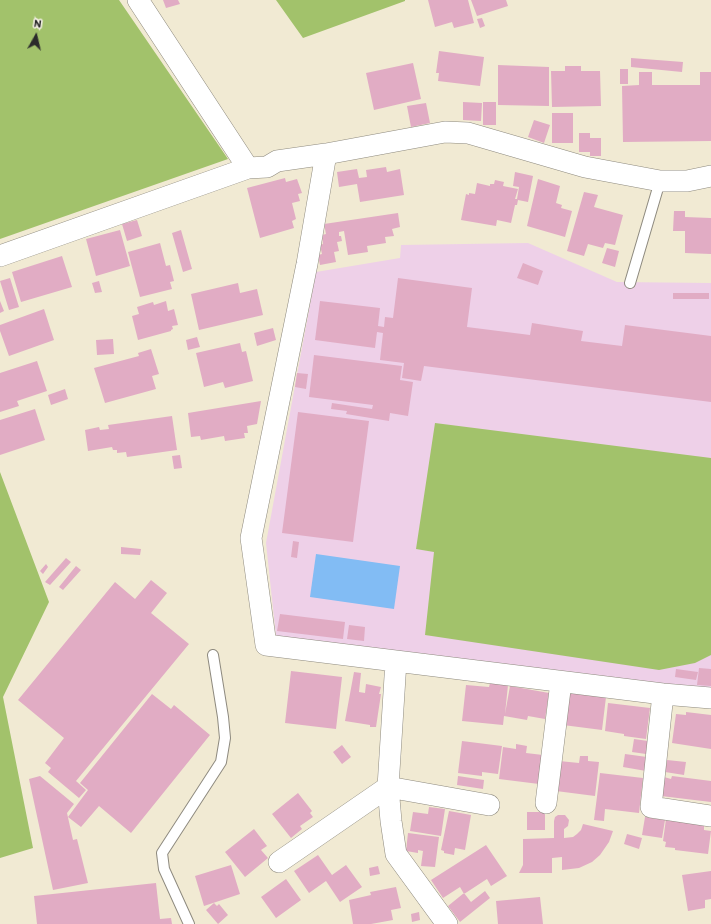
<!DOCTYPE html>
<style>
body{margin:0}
#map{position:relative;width:711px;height:924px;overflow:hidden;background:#f1ead3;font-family:Itim,sans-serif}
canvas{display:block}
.north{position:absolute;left:16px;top:16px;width:40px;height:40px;-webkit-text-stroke:3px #f7f3e8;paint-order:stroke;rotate:8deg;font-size:11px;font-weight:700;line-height:16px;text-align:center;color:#2b2b2b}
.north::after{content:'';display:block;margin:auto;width:14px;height:18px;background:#2b2b2b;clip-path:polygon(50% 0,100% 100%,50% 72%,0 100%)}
</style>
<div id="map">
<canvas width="711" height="924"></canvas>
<div class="north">N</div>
</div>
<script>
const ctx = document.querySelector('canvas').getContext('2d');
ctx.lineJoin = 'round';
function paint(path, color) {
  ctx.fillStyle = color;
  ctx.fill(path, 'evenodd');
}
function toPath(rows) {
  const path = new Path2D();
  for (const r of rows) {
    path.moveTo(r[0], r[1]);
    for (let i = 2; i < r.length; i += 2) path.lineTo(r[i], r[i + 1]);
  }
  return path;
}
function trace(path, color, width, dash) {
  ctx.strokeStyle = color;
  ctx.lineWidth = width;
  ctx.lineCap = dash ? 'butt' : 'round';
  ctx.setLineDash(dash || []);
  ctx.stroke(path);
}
const built = toPath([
 [528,243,617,282,711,283,711,691,276,636,266,543,316,272,400,258,401,245]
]);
const green = toPath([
 [0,0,119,0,228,159,0,239],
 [276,0,405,0,405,1,303,38],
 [435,423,711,458,711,655,695,663,659,670,425,635,434,552,416,549],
 [0,472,49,602,3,697,33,848,0,858]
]);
const water = toPath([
 [316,554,400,566,394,609,310,597]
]);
const building = toPath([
 [163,0,178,0,180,4,166,8],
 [428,0,468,0,474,23,454,28,452,22,435,27],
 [471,0,506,0,508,6,477,16],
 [482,18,485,26,480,28,477,19],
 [439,51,484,57,480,86,438,81,439,73,436,73],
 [631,58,683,62,682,72,631,67],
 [413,63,421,99,374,110,366,73],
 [498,65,549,67,549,106,498,105],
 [565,66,581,66,581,71,600,71,601,106,552,107,551,71,565,71],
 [620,69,628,69,628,84,620,84],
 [639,72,652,72,652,85,700,85,700,72,711,72,711,141,623,142,622,86,639,85],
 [463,102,482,103,481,121,463,120],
 [483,102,496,102,496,125,483,125],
 [426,103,430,123,411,127,407,106],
 [552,113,573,113,573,143,552,143],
 [534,120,550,125,544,143,528,137],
 [579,133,590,133,590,138,601,138,601,156,590,156,590,152,579,152],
 [386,167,387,172,400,169,404,195,360,202,357,184,339,187,337,172,357,169,359,178,367,177,366,170],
 [515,172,533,176,528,202,518,200,517,205,515,205,511,223,497,220,496,226,461,220,466,194,469,195,469,193,475,194,477,183,490,186,490,184,494,184,495,180,504,182,503,186,518,189,515,199,517,199,519,187,513,186],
 [285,178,286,182,297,179,302,193,298,194,300,201,292,203,296,219,292,221,294,228,260,238,247,188],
 [538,179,560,186,556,203,562,205,561,208,572,211,565,237,527,226],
 [584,192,598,195,594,207,623,215,615,245,605,243,603,248,588,244,584,256,567,251],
 [674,211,685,211,685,217,711,218,711,254,685,253,685,231,673,231],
 [398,213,400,227,392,229,394,236,385,237,386,243,367,246,368,252,348,255,344,231,339,232,339,236,341,236,342,241,337,242,339,251,334,252,336,262,320,265,318,255,322,254,320,245,323,244,322,235,326,234,324,224],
 [137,220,142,236,127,241,122,224],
 [120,230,130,266,96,276,86,239],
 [181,230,192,269,183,272,172,233],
 [160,243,166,266,170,265,174,281,170,282,172,289,140,297,128,252],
 [607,248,619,251,615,267,602,263],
 [62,256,72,287,21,302,12,272],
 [523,263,543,271,538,285,517,278],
 [10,278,19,307,9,310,0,281],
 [398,278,472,288,467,327,530,335,532,323,583,331,581,341,622,346,625,325,711,336,711,402,424,366,421,381,402,378,404,363,380,360,383,333,377,332,375,348,315,340,320,301,380,308,378,326,384,327,385,317,393,318],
 [99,281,102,292,95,293,92,283],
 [238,283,240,293,257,289,263,315,199,330,191,294],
 [673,293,709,293,709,299,673,299],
 [0,301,4,311,0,313],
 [166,301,168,311,174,309,178,325,172,326,173,329,171,330,171,331,138,340,132,316,139,314,137,307,153,302,154,305],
 [44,309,54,340,9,356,0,331,0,325],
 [273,328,276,340,257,346,254,333],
 [197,337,200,347,188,350,186,340],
 [113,339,114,354,97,355,96,340],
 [240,343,242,352,246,351,253,381,225,388,223,382,204,387,196,353],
 [151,349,159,374,152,376,156,389,105,403,94,368,139,356,138,353],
 [314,355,402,366,400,380,413,382,408,416,390,413,389,421,346,414,347,411,331,409,332,403,372,409,373,405,309,397],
 [37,361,47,391,17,401,19,406,0,412,0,373],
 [297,373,308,374,306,389,295,387],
 [65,389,68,399,51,405,48,395],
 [261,401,257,424,247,426,248,433,244,433,245,438,225,441,224,436,201,440,200,436,191,437,188,413],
 [35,409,45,440,0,455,0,420],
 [298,412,369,421,353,542,282,533],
 [172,416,177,450,127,457,126,452,117,453,117,450,113,450,112,447,88,451,85,430,99,427,100,430,109,429,108,425],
 [180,455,182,468,174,469,172,456],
 [293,541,299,542,297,558,291,557],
 [121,547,141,549,140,555,121,554],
 [66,558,71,562,50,585,45,582],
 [46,564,48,567,43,574,40,571],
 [76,566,81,570,63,590,59,587],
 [151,580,167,593,151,613,189,644,76,781,86,790,79,798,48,772,51,768,45,763,64,738,18,700,115,582,135,599],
 [280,614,345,622,343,639,277,631],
 [349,625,365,627,364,641,347,639],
 [699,668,711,669,711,686,697,685],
 [676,669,698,672,696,680,675,677],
 [291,671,342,677,336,729,285,723],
 [354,672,361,673,359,692,365,693,366,684,381,687,379,694,381,694,376,727,370,727,370,725,345,721],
 [490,683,508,685,505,714,510,686,549,693,545,719,528,716,527,720,504,716,503,725,462,721,466,685,489,687],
 [567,692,606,697,602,730,563,725],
 [152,694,171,709,174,705,210,735,131,833,99,806,81,827,68,817,88,790,80,783],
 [608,703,650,708,646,739,624,736,624,734,605,731],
 [686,712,711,715,711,749,672,743,676,714,686,715],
 [634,739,648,741,646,754,632,752],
 [462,741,502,746,498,774,482,772,482,776,458,773],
 [516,744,527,746,526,753,543,755,539,784,499,779,503,747,516,749],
 [342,745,351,757,342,764,333,752],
 [625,754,647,757,646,771,623,767],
 [580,756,588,756,588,761,599,762,595,796,556,791,559,761,579,763],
 [667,760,686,762,684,775,665,772],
 [600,773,643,778,639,813,605,809,604,821,594,820],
 [40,776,74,804,67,813,73,840,77,839,88,883,53,890,29,779],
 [458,776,484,780,483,789,457,785],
 [672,776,711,781,711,802,661,796,664,777,671,779],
 [298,793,312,811,310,813,313,817,300,826,302,829,291,838,272,814],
 [429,807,445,809,441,836,410,831,413,812,428,814],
 [449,811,471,815,465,850,455,848,454,855,444,853,444,851,441,850],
 [527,812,545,812,545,830,527,830],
 [558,815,565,815,569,820,568,826,564,829,564,838,573,837,577,834,581,830,583,824,613,831,609,842,600,855,592,862,579,868,562,870,562,857,552,858,552,873,519,873,523,865,523,839,554,838,554,821,555,817],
 [645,817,665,820,662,838,642,835],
 [666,819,704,824,704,830,711,831,708,854,675,850,675,848,665,847,666,842,663,841],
 [254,829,267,846,261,850,268,858,245,877,225,852],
 [408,833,439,837,435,867,421,866,423,851,418,850,418,853,406,851],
 [627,834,642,838,639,849,624,844],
 [486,845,507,876,491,886,487,879,464,894,460,887,443,898,431,880],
 [318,855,332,875,346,865,362,887,340,902,326,881,309,893,294,871],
 [231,865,240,894,204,906,195,876],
 [378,866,380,874,370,876,369,868],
 [711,871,711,899,705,900,705,908,688,911,682,875],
 [286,879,301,900,276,918,261,897],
 [156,883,160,919,171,918,172,924,37,924,34,896],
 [396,887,401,908,391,910,393,920,371,924,353,924,349,900,371,895,370,892],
 [485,891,490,898,460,922,448,906,464,893,471,902],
 [540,897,543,924,498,924,496,901],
 [214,903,217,906,219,904,228,915,218,924,206,910],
 [419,912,420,920,412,922,411,914]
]);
const service = toPath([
 [630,283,660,181],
 [189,924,164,869,162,853,221,762,225,738,223,717,213,655]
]);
const minor = toPath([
 [138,0,248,168],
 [326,154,307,264,251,538,266,645,663,694,711,698],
 [0,256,248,168,267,167,277,161,326,154,445,132,468,133,585,167,660,181,687,181,711,176],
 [396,661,388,787,391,821,396,854,447,924],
 [663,694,651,807,711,816],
 [546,803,561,682],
 [279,862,388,787,489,805]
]);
paint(built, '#eed0e8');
paint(green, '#a2c26b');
paint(water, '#82bcf4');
paint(building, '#e1acc4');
trace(service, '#8e8a7f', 12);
trace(minor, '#8e8a7f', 22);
trace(service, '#fff', 10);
trace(minor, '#fff', 21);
</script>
